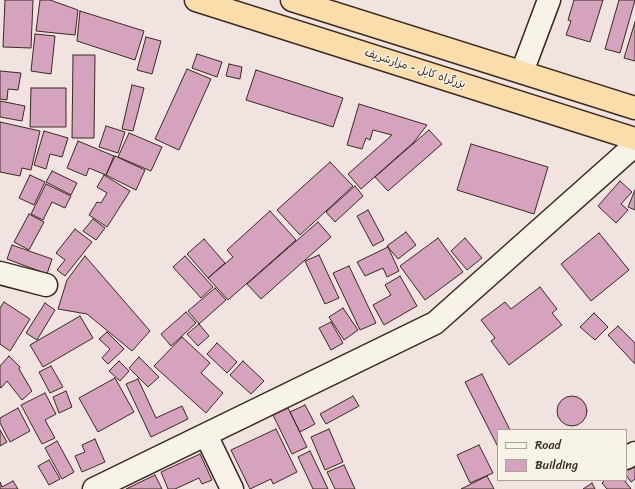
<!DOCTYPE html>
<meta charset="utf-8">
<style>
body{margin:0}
#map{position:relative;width:635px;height:489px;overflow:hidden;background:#f0e3e0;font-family:Sriracha,sans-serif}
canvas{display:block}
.legend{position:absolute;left:497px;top:429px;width:130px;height:52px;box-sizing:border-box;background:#f7f3e8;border:1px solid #aca397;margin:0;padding:5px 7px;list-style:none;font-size:12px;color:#3b2a1e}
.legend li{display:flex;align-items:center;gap:8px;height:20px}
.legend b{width:20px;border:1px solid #aca397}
</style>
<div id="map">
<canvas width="635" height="489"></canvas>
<ul class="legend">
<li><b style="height:5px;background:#f7f3e8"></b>Road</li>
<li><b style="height:11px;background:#d6a3be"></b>Building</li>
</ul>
</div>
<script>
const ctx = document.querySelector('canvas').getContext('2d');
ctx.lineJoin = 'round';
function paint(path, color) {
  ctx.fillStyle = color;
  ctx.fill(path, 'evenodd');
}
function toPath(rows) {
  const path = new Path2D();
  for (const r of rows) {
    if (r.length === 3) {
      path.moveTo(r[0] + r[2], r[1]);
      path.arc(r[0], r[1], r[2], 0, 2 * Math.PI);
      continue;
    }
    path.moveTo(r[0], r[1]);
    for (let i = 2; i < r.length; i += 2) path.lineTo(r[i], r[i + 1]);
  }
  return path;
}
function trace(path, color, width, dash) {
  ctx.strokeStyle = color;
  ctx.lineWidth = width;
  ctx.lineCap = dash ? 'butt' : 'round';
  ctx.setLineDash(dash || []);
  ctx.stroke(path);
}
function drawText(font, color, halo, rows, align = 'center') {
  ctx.font = font + ' Sriracha,"Playpen Sans Arabic",sans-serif';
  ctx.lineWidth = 3;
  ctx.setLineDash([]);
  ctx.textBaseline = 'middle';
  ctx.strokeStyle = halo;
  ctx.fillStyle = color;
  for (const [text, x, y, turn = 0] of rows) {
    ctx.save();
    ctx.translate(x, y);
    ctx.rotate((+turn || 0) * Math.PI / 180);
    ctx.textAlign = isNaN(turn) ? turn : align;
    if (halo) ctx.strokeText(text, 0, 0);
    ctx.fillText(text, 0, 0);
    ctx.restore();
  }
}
const building = toPath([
 [5,0,33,0,31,48,3,47,5,0],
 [40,0,50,0,78,10,75,35,36,31,40,0],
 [574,0,603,0,590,42,566,35,571,21,568,20,574,0],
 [619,0,635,0,620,53,605,49,619,0],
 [80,11,144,31,135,60,77,41,80,11],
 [635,22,635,61,624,58,635,22],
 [35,34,55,36,51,74,31,71,35,34],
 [146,37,161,41,152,74,137,70,146,37],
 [197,54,222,62,217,77,192,68,197,54],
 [73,55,95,55,94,138,72,138,73,55],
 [229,64,242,67,240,79,226,76,229,64],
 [187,69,211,79,179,150,155,139,187,69],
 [256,70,343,98,333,127,246,100,256,70],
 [0,71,21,73,18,90,8,89,7,100,0,99,0,71],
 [132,85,144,88,133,131,122,129,132,85],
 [31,88,66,88,66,127,30,127,31,88],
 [0,101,25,106,22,121,0,117,0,101],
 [359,104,427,125,414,142,361,189,348,174,392,135,373,130,370,140,366,138,362,149,347,145,359,104],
 [0,122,40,131,31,170,22,168,20,176,0,172,0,122],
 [106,126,125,132,118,153,99,147,106,126],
 [429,130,442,144,388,191,375,177,429,130],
 [44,131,68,138,62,157,50,154,46,169,34,165,44,131],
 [129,133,162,147,151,171,118,157,129,133],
 [78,141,114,156,106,175,89,168,86,176,67,168,78,141],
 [471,144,548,167,534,214,457,190,471,144],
 [115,156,145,170,136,190,106,175,115,156],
 [330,162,353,186,300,235,277,210,330,162],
 [52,171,77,183,71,195,46,182,52,171],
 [30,175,45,182,34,205,19,198,30,175],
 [104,175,130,191,107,227,89,215,97,202,101,203,107,193,97,187,104,175],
 [620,181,632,192,621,204,628,210,616,223,598,206,620,181],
 [46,184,71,196,65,208,52,202,43,220,31,214,46,184],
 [355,186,363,196,335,222,326,212,355,186],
 [635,190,635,210,628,207,635,190],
 [368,210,384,240,373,246,357,216,368,210],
 [270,211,296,240,228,300,208,278,233,257,227,250,270,211],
 [29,214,44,222,29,250,14,242,29,214],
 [93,219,105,228,96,240,83,231,93,219],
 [318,222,331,237,261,299,247,284,318,222],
 [75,229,92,242,65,276,57,270,65,260,56,253,75,229],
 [406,232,416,245,398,259,387,246,406,232],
 [599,233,629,270,591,301,561,264,599,233],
 [438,238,463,272,425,300,400,266,438,238],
 [465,238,482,258,467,270,451,251,465,238],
 [204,239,225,263,208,278,187,254,204,239],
 [12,245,52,259,47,274,7,259,12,245],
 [388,247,399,271,387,277,383,268,365,276,357,262,388,247],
 [319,255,339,298,325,304,305,261,319,255],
 [85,256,150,331,132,351,87,314,58,309,67,280,85,256],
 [185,256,213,287,201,298,173,267,185,256],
 [349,266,376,323,360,330,333,273,349,266],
 [400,276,417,306,384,325,373,305,391,295,385,285,400,276],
 [540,287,557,309,552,313,562,325,509,365,491,341,495,338,481,320,505,302,511,309,540,287],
 [215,288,226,300,199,324,188,311,215,288],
 [4,302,30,319,10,351,0,344,0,308,4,302],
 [45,303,55,310,37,340,26,333,45,303],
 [343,308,358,330,344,340,329,317,343,308],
 [186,312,196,323,171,346,161,334,186,312],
 [594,313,608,327,595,340,580,327,594,313],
 [80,316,93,338,43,367,30,345,80,316],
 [331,322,343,343,331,350,319,328,331,322],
 [199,324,209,336,198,346,187,334,199,324],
 [618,326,635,343,635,364,608,335,618,326],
 [107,332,124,349,108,364,102,358,110,349,99,339,107,332],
 [182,337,210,363,201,373,223,393,206,413,154,366,182,337],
 [217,343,237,362,227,373,207,354,217,343],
 [9,356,20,367,19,369,32,391,22,400,7,381,1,388,0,387,0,366,9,356],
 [139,357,159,377,148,387,129,368,139,357],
 [119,361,129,371,120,381,109,371,119,361],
 [243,361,264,381,251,394,230,375,243,361],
 [51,366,63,387,50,393,39,372,51,366],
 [482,374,510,430,498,430,498,447,465,382,482,374],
 [115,378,134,412,98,432,79,398,115,378],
 [138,379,156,418,182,406,188,419,151,437,126,384,138,379],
 [66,391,72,407,59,413,53,397,66,391],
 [45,393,56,414,45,420,55,438,42,444,21,405,45,393],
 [572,411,15],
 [353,396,359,406,326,424,320,414,353,396],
 [305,405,315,424,300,432,290,412,305,405],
 [18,408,30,431,10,442,0,423,0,418,18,408],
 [288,408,307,447,292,454,273,415,288,408],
 [276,429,297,472,273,484,271,479,250,489,231,450,276,429],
 [329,429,343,462,325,470,311,437,329,429],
 [0,430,7,442,0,446,0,430],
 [95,439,105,462,82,472,75,456,85,452,82,445,95,439],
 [57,441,74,472,62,479,45,448,57,441],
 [479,445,493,473,470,483,457,455,479,445],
 [310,451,328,489,313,489,298,457,310,451],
 [200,454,212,480,202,484,199,478,175,489,168,489,161,472,200,454],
 [635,459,635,479,631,482,626,475,626,466,635,459],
 [49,460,60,479,49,485,38,466,49,460],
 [344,465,355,489,335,489,327,472,344,465],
 [155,475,162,489,126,489,155,475],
 [487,476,494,489,461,489,487,476],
 [605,480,624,480,631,489,607,489,602,483,605,480],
 [13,481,18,489,0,489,0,482,2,487,13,481],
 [592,483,595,489,583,489,592,483]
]);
const street = toPath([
 [522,72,549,0],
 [0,273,46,285],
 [206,435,232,489],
 [626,458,635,453],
 [94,489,435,323,635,145]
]);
const highway = toPath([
 [196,0,635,139],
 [292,0,635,108]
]);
const streetNames = [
 ["بزرگراه کابل - مزارشریف",415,69,18]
];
paint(building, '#d6a3be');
trace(building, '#3b2a1e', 1);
trace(street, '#3b2a1e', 25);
trace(highway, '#3b2a1e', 25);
trace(street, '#f7f3e8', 22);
trace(highway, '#fbddab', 22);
drawText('11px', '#3b2a1e', '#f7f3e8', streetNames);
</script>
